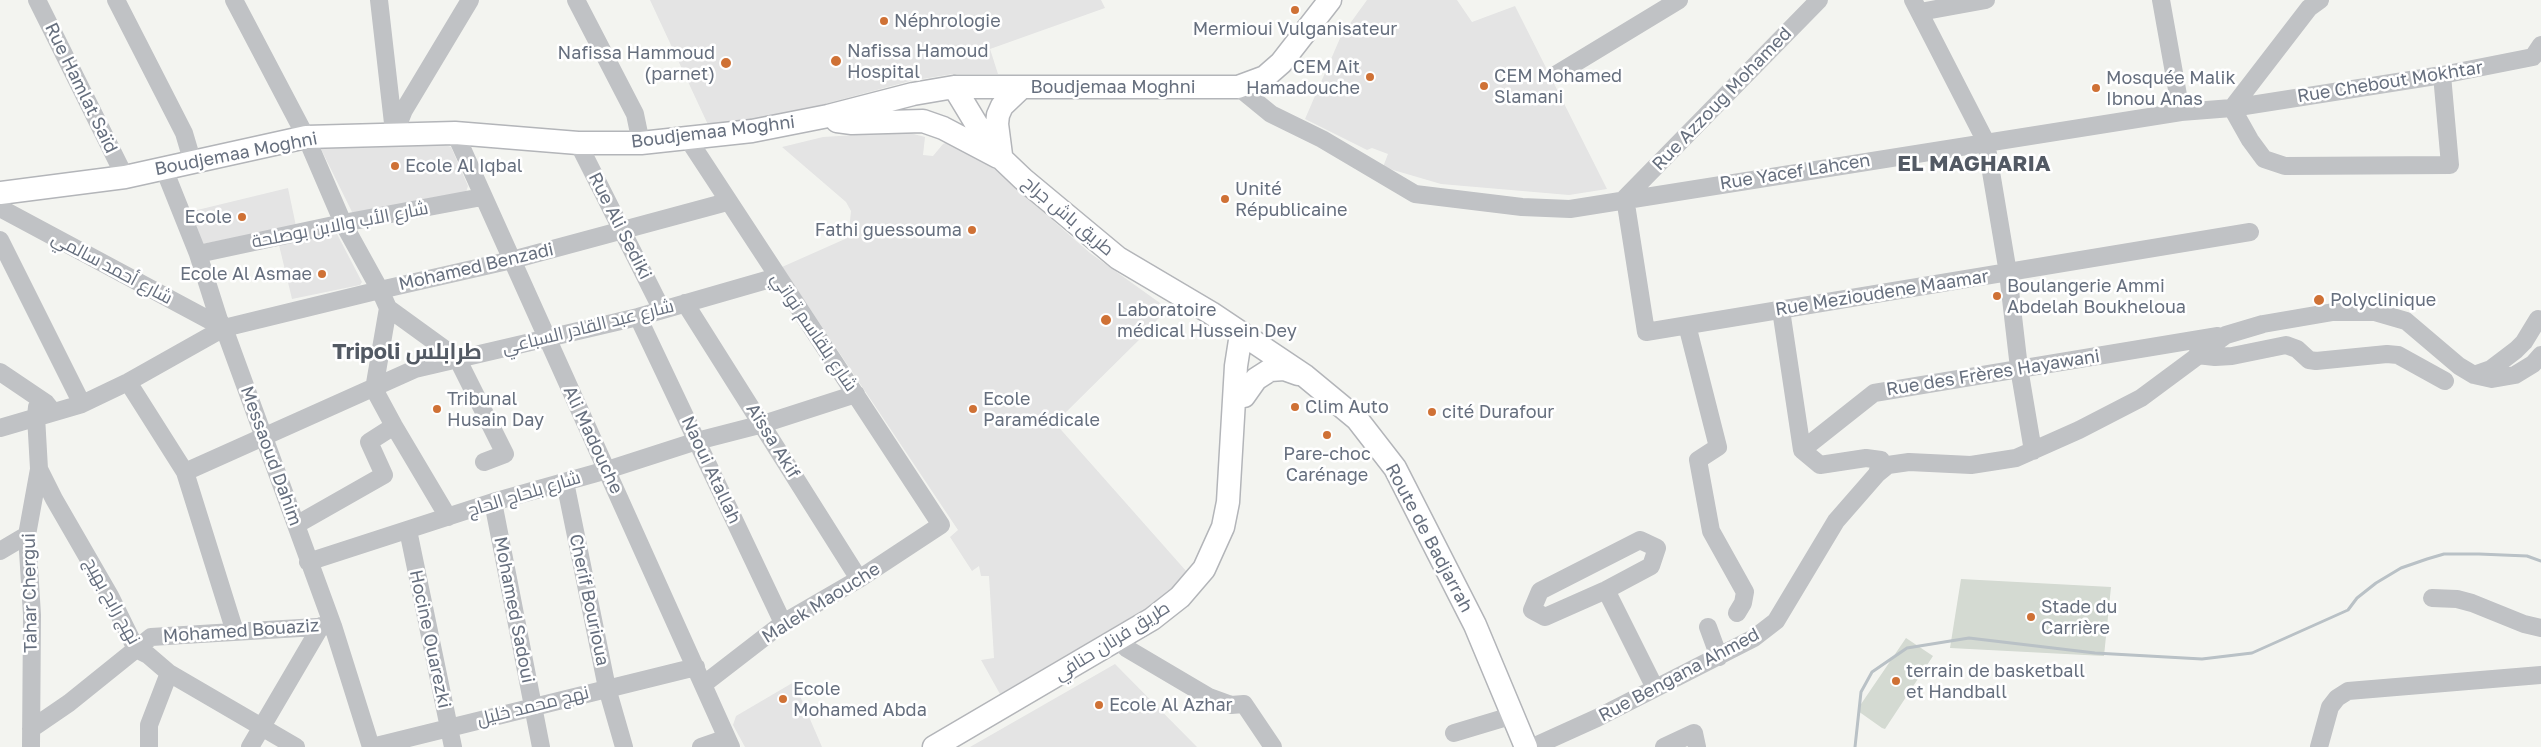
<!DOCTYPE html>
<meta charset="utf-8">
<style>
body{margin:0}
canvas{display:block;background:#f3f4f0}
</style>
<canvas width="2541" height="747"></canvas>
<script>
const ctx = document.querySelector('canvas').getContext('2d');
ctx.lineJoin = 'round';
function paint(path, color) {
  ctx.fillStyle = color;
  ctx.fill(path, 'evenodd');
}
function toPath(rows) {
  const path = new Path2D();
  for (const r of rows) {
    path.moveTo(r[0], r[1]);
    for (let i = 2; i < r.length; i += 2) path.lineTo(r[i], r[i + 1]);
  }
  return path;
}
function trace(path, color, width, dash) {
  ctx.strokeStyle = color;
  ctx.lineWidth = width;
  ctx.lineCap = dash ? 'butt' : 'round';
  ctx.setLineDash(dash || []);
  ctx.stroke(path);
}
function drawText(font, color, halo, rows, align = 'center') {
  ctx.font = font + ' "Golos Text",Cairo,sans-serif';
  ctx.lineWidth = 5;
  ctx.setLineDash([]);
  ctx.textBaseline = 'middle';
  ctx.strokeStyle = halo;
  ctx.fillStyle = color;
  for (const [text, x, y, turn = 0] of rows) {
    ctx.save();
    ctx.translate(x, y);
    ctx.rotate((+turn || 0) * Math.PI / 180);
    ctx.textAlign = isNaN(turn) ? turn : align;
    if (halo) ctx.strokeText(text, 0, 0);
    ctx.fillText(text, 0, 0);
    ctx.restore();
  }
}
const built = toPath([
 [650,0,1101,0,1105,8,990,49,998,74,953,74,910,81,806,109,710,129],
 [1367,0,1457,0,1472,22,1515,6,1607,189,1569,195,1441,184,1383,167,1388,154,1372,148,1367,150,1305,119,1341,36],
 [906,132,925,137,923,155,933,156,943,144,950,141,984,160,1090,253,1167,308,1147,332,1055,423,1187,572,1164,598,1000,694,981,660,994,658,989,576,981,576,979,566,972,571,950,537,958,530,782,267,845,239,849,231,851,211,846,202,782,147,823,137],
 [442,144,451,147,468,186,466,192,353,214,320,147],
 [288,188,296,226,202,244,189,212],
 [332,232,337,234,362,282,360,285,292,299,279,245],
 [1115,664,1197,747,970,747],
 [794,682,822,747,745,747,733,725,736,716]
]);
const green = toPath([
 [1961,579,2111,587,2104,656,1950,648],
 [1906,638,1933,656,1885,729,1882,728,1858,711,1859,707]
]);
const stream = toPath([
 [1855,747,1861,692,1872,672,1907,648,1969,638,2095,653,2202,659,2252,653,2348,610,2357,598,2376,583,2401,568,2427,559,2444,554,2479,554,2527,556,2541,561]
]);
const minor = toPath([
 [37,0,125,177],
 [116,0,184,133,192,160],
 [234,0,306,137,343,223,380,290,388,308,374,389,394,426,448,517],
 [379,0,394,132],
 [576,0,635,114,641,143],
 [1913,0,1986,142,2008,273,2019,368,2033,451],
 [2161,0,2181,112],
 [1920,12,1986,0],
 [1557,74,1679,0],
 [1238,87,1271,114,1322,139,1415,194,1522,207,1570,209,2181,112,2232,108,2442,75,2533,57,2541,45],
 [2232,108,2250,140,2264,159,2285,166,2450,165,2442,75],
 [2232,108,2309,8,2320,0],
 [455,133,731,747],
 [394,135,404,110,470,0],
 [688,139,941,525,859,579,783,623,704,684],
 [578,143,662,310],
 [164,169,198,254,219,320,224,328,333,626,371,747],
 [1625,198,1646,332,2250,232],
 [1625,198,1819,0],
 [0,208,224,328],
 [0,240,82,404],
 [198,254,343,223,482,197],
 [685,303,859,579],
 [388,308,457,358,505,454,484,462],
 [1781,310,1802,450,1874,393,2218,336],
 [638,317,783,623],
 [1687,325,1718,447,1698,460,1711,531,1745,592,1743,603,1737,613],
 [2197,355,2215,357,2232,356,2286,345,2297,349,2309,360,2316,361,2387,354,2398,355,2445,381],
 [0,372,46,403,50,408],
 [2474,375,2491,369,2516,350,2524,342,2538,319],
 [128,382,185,472,415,369,638,317,777,277],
 [0,428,82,404,128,382,224,328,380,290,512,260,727,202],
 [1802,450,1820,465,1866,458,1881,460,1877,474],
 [39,469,54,499,110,596,136,649,148,655,169,673,296,747],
 [185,472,235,632],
 [565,482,607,688,624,747],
 [493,502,541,747],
 [296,525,384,475,369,442,394,426],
 [408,530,453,747],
 [1640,540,1657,548,1651,566,1606,590,1545,617,1532,610,1540,591,1640,540],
 [0,551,27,535],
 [308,562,493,502,607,470,697,441,763,424,856,394],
 [1606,590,1655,688],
 [2432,598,2457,599,2472,603,2524,624,2541,628],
 [1708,627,1719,657],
 [1126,648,1209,697,1231,705,1244,704,1273,747],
 [31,729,69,703,151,637,333,626],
 [1454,733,1514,715],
 [31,747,32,615,27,535,39,469,36,416,37,407,41,400],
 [149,747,149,725,169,673],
 [250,747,321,626],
 [372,747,696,667],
 [701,747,727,738],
 [1533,747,1597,718,1754,638,1776,621,1836,521,1877,474,1888,465,1909,462,1971,465,2016,458,2079,430,2141,398,2226,335,2263,324,2333,312,2375,312,2406,321,2459,366,2474,375,2492,379,2515,375,2533,364,2541,355],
 [1664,747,1694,733,1697,747],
 [2319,747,2330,707,2337,698,2348,691,2541,675]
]);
const major = toPath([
 [954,87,977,125,1002,159,1023,179,1118,258,1211,313,1305,376,1357,419,1395,468,1475,625,1526,747],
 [837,121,852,123,923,121,943,128,998,157],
 [1001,155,997,124,998,115,1002,106,1022,87],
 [0,193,125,177,306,137,455,133,578,143,641,143,752,131,828,116,913,94,954,87,1238,87,1265,77,1281,63,1330,0],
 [1244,396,1256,379,1270,370,1284,369,1298,374],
 [934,747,1152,619,1180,597,1204,569,1223,527,1228,502,1236,366,1241,334]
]);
const markers = [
 [1295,10,5,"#cf7135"],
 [884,21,5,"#cf7135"],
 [836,61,6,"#cf7135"],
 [726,63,6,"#cf7135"],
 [1370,77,5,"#cf7135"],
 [1484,86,5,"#cf7135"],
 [2096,88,5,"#cf7135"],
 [395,166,5,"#cf7135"],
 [1225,199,5,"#cf7135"],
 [242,217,5,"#cf7135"],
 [972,230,5,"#cf7135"],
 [322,274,5,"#cf7135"],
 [1997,296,5,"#cf7135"],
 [2319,300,6,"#cf7135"],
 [1106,320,6,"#cf7135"],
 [1295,407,5,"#cf7135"],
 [437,409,5,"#cf7135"],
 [973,409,5,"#cf7135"],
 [1432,412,5,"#cf7135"],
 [1327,435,5,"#cf7135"],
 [2031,617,5,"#cf7135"],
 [1896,681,5,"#cf7135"],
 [783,699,5,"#cf7135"],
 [1099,705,5,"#cf7135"]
];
const poiNames = [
 ["Néphrologie",894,21],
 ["Mermioui Vulganisateur",1295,29,"center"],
 ["Nafissa Hamoud",847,51],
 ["Hospital",847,72],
 ["Nafissa Hammoud",715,53,"right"],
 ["(parnet)",715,74,"right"],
 ["CEM Ait",1360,67,"right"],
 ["Hamadouche",1360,88,"right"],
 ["CEM Mohamed",1494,76],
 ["Slamani",1494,97],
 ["Mosquée Malik",2106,78],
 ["Ibnou Anas",2106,99],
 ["Ecole Al Iqbal",405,166],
 ["Unité",1235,189],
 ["Républicaine",1235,210],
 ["Ecole",232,217,"right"],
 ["Fathi guessouma",962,230,"right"],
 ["Ecole Al Asmae",312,274,"right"],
 ["Boulangerie Ammi",2007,286],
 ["Abdelah Boukheloua",2007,307],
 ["Polyclinique",2330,300],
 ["Laboratoire",1117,310],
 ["médical Hussein Dey",1117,331],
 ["Tribunal",447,399],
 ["Husain Day",447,420],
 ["Ecole",983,399],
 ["Paramédicale",983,420],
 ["Clim Auto",1305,407],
 ["cité Durafour",1442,412],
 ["Pare-choc",1327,454,"center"],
 ["Carénage",1327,475,"center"],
 ["Stade du",2041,607],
 ["Carrière",2041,628],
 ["terrain de basketball",1906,671],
 ["et Handball",1906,692],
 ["Ecole",793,689],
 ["Mohamed Abda",793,710],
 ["Ecole Al Azhar",1109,705]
];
const streetNames = [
 ["Rue Chebout Mokhtar",2390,82,-9],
 ["Boudjemaa Moghni",1113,87],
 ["Rue Hamlat Saïd",81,88,64],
 ["Rue Azzoug Mohamed",1722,99,-46],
 ["Boudjemaa Moghni",713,132,-7],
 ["Boudjemaa Moghni",236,154,-11],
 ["Rue Yacef Lahcen",1795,172,-9],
 ["طريق باش جراح",1068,216,40],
 ["شارع الأب والابن بوصلحة",340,225,-11],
 ["Rue Ali Sediki",620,226,63],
 ["Mohamed Benzadi",476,267,-13],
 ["شارع أحمد سالمي",112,268,28],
 ["Rue Mezioudene Maamar",1882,293,-9],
 ["شارع عبد القادر السباعي",588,327,-14],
 ["شارع بلقاسم تواتي",814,332,56],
 ["Rue des Frères Hayawani",1993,373,-9],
 ["Ali Madouche",593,440,65],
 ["Aïssa Akif",773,441,58],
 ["Messaoud Dahim",271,456,70],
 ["Naoui Atallah",711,470,65],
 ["شارع بلحاج الحاج",524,494,-17],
 ["Route de Badjarrah",1429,538,62],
 ["Tahar Chergui",30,593,-91],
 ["Cherif Bourioua",589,600,78],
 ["نهج رابح بهيج",112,601,61],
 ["Malek Maouche",821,603,-32],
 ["Mohamed Sadoui",514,610,79],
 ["Mohamed Bouaziz",241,631,-4],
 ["Hocine Ouarezki",430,639,78],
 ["طريق فرنان حنافي",1112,641,-32],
 ["Rue Bengana Ahmed",1679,675,-28],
 ["نهج محمد خليل",533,706,-14]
];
const districtNames = [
 ["EL MAGHARIA",1974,164],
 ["Tripoli طرابلس",407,352]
];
paint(built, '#e4e4e4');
paint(green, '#d4dad2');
trace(stream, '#b9c1c6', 3);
trace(major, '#b3b5b9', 25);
trace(minor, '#c0c2c5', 18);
trace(major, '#fff', 22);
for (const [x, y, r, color] of markers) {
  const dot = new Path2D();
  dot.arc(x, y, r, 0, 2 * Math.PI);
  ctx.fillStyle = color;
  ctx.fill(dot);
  trace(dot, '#fff', 2);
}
drawText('18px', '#666f7e', '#fff', poiNames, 'left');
drawText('18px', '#666f7e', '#fff', streetNames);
drawText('bold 22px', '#535a64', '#fff', districtNames);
</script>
